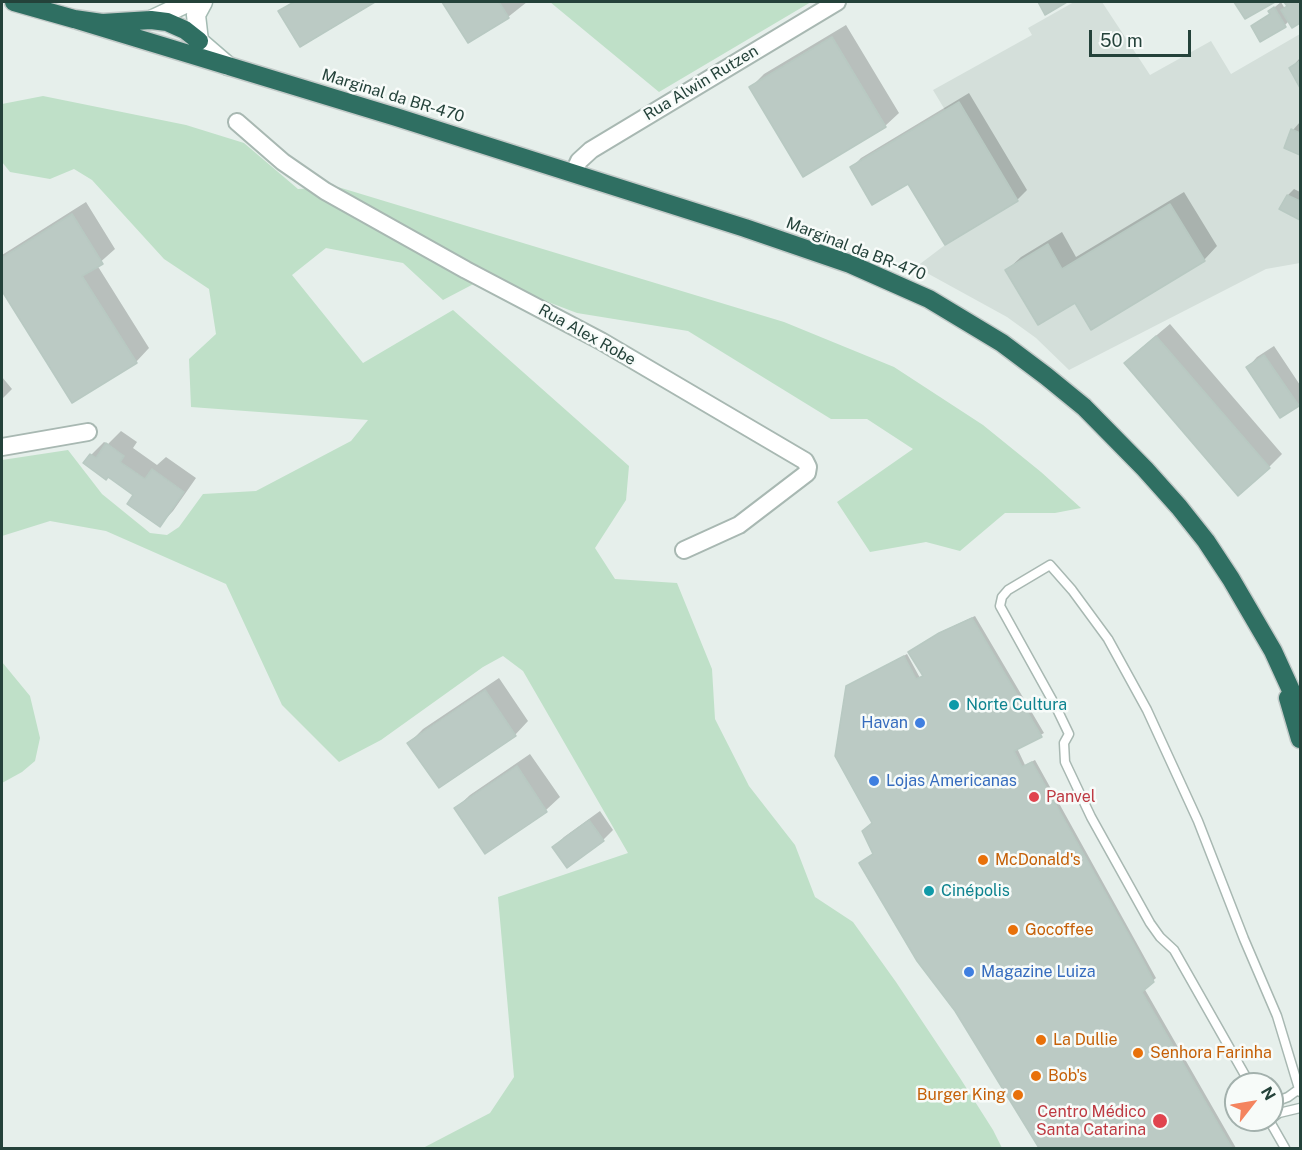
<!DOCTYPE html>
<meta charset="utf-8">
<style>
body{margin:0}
#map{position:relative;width:1302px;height:1150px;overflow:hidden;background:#e6efeb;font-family:"Public Sans",sans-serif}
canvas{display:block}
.frame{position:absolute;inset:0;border:3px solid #24423a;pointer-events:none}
.north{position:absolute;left:1224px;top:1072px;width:60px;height:60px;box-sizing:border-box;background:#f7fbf9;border:2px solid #a3b1ad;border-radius:50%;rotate:59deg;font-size:16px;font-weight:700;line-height:24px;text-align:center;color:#24423a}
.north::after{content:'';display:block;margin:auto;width:21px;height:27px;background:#f4845f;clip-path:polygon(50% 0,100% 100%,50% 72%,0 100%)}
.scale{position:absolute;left:1089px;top:30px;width:102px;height:27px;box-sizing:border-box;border:3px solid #24423a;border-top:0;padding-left:8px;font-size:18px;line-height:21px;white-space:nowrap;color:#24423a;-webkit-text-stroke:4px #f7fbf9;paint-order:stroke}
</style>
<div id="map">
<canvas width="1302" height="1150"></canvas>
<div class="frame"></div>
<div class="north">N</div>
<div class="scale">50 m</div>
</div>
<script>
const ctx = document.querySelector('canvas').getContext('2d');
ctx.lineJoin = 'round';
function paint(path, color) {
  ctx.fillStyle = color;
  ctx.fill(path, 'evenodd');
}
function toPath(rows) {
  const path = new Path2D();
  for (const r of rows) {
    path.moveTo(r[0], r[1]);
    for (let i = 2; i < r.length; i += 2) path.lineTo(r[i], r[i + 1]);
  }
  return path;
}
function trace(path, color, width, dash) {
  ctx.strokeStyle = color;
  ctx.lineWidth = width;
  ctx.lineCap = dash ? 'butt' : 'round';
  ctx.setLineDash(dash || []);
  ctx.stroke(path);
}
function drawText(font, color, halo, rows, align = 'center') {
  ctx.font = font + ' "Public Sans",sans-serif';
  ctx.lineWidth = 5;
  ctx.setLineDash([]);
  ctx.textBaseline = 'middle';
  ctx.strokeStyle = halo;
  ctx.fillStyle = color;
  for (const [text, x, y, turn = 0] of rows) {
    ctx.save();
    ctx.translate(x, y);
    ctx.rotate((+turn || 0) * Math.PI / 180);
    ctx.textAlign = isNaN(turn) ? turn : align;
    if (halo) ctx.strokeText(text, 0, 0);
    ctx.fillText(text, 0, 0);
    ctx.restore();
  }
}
const built = toPath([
 [1074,2,1102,2,1150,75,1211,41,1231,74,1300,34,1300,263,1266,269,1069,370,1036,338,1007,317,916,267,945,245,1018,201,959,102,945,110,933,90,1032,35,1028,28]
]);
const green = toPath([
 [550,2,811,2,659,92],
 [43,96,186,125,244,143,298,189,338,187,784,322,894,367,983,425,1041,472,1081,508,1055,513,1005,513,960,551,926,542,870,552,837,502,913,449,867,419,831,419,688,331,577,313,485,278,443,300,403,263,326,248,292,275,363,363,453,310,629,466,626,500,595,548,615,579,677,583,712,669,715,719,749,786,795,845,815,897,853,922,896,982,960,1078,993,1130,1002,1148,423,1148,490,1113,514,1077,498,897,628,853,523,671,503,656,483,667,381,740,339,762,282,705,226,584,106,531,50,521,2,536,2,460,68,450,102,494,150,533,167,535,179,527,203,494,256,491,351,441,368,420,191,407,189,359,216,334,209,289,164,259,92,180,74,169,50,179,10,172,2,162,2,104],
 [2,662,30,696,40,738,35,761,22,772,2,783]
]);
const shadow = toPath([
 [295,2,372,2,300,45,283,9],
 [444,2,527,2,508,17,468,41],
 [1281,2,1285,9,1288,5,1286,2,1300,2,1300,21,1292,26,1289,21,1285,25,1253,26,1271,13,1270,11],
 [846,25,899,113,885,126,804,175,751,87,764,74],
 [1300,58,1300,85,1291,68],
 [969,93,1027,190,1017,200,909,182,851,168,861,158],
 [1300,122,1300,153,1286,147,1293,130],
 [1294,189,1300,192,1300,218,1281,209,1288,195],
 [1184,192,1217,246,1204,260,1075,301,1007,270,1021,257,1062,232,1076,257],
 [86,202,115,249,97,265,149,348,136,362,72,401,2,288,2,255],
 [1170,324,1282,454,1269,467,1139,350],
 [1274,346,1300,385,1300,402,1298,405,1248,367,1257,357],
 [2,377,12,389,2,399],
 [121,431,137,442,133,448,157,465,166,457,196,478,173,511,160,525,135,495,91,455,104,442,108,444],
 [975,616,1044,733,1017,748,1025,765,1035,760,1156,978,1144,988,1236,1148,1041,1148,956,1010,875,854,874,823,851,684,907,654,920,678,924,675,912,650,943,631],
 [499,678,528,721,515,735,409,743,423,729],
 [530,754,560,797,546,810,485,852,456,808,470,795],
 [600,811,613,830,603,840,567,866,554,847,564,837]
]);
const building = toPath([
 [294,2,375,2,300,47,278,11,294,2],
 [442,2,499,2,509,18,468,43,442,2],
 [1038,2,1067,2,1045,15,1038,2],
 [1234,2,1275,2,1245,19,1234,2],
 [1284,2,1300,2,1300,23,1292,28,1281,10,1287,6,1284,2],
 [1274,7,1286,27,1260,42,1251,26,1270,14,1268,11,1274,7],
 [832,37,886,127,803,177,749,87,832,37],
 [1300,61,1300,88,1289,68,1300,61],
 [959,102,1018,201,945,245,908,184,872,205,850,167,959,102],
 [1291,129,1300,133,1300,155,1284,148,1291,129],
 [1287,195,1300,201,1300,220,1279,209,1287,195],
 [1170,204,1205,261,1091,330,1075,303,1038,325,1005,270,1048,244,1062,269,1170,204],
 [72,214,103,264,82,276,137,363,72,403,2,291,2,258,72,214],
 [1156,336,1270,468,1238,496,1124,363,1156,336],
 [1264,355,1299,406,1280,418,1246,367,1264,355],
 [106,443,124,456,120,462,145,479,152,469,184,492,160,527,127,504,133,495,108,477,106,480,83,463,90,454,96,458,106,443],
 [972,618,1042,737,1014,751,1022,767,1032,762,1139,953,1154,982,1142,992,1232,1148,1039,1148,955,1011,917,961,859,863,873,854,862,831,872,823,835,756,846,686,904,656,916,679,923,676,908,652,939,633,972,618],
 [485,690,516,736,439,788,407,743,485,690],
 [517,766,547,812,485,854,454,808,517,766],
 [589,820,604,841,567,868,552,847,589,820]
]);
const lane = toPath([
 [1250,1084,1174,950,1160,937,1150,923,1091,817,1065,762,1064,743,1069,734,1056,707,1000,606,1002,597,1008,590,1050,565,1072,590,1108,639,1147,710,1198,821,1244,939,1277,1016,1300,1092],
 [1272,1103,1288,1097,1299,1089],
 [1272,1118,1279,1113,1300,1108],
 [1269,1120,1285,1148]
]);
const street = toPath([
 [237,122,283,162,325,191,466,270,601,341,805,461,808,467,807,473,739,525,684,550],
 [574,172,579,161,591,150,837,2],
 [2,447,88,432]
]);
const secondary = toPath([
 [203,2,196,15,199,41,228,66],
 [151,20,189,2]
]);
const highway = toPath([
 [14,2,74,19,102,23,151,20,167,22,185,30,199,41],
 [74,19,396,117,745,228,850,264,929,299,1002,343,1046,376,1084,407,1145,469,1179,507,1206,541,1231,579,1273,651,1300,710],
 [1288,698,1300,739]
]);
const markers = [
 [954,705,6,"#0f9aa8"],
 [920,723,6,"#3f7fe0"],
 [874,781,6,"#3f7fe0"],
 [1034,797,6,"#e0444e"],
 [983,860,6,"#e8710a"],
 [929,891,6,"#0f9aa8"],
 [1013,930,6,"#e8710a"],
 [969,972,6,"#3f7fe0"],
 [1041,1040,6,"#e8710a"],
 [1138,1053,6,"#e8710a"],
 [1036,1076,6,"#e8710a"],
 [1018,1095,6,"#e8710a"],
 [1160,1121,8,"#e0444e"]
];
const streetNames = [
 ["Rua Alwin Rutzen",701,83,-31],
 ["Marginal da BR-470",393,96,17],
 ["Marginal da BR-470",856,249,21],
 ["Rua Alex Robe",587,335,29]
];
const cultureNames = [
 ["Norte Cultura",966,705],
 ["Cinépolis",941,891]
];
const shopNames = [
 ["Havan",908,723,"right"],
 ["Lojas Americanas",886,781],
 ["Magazine Luiza",981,972]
];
const healthNames = [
 ["Panvel",1046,797],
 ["Centro Médico",1146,1112,"right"],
 ["Santa Catarina",1146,1130,"right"]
];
const foodNames = [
 ["McDonald's",995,860],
 ["Gocoffee",1025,930],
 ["La Dullie",1053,1040],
 ["Senhora Farinha",1150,1053],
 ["Bob's",1048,1076],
 ["Burger King",1006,1095,"right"]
];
paint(built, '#d4dfda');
paint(green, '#bfe0c8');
paint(shadow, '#0003');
paint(building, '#bbcac4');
trace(building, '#b8c9c2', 1.5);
trace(lane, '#a8b8b2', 11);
trace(street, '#a8b8b2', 20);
trace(secondary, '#a4bbb3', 21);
trace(highway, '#c2cac8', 21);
trace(lane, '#fff', 8);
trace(street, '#fff', 16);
trace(secondary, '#fff', 18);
trace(highway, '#2f6f62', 18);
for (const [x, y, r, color] of markers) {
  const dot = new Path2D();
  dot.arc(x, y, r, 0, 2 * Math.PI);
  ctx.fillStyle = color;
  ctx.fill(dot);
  trace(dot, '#f7fbf9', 2);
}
drawText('16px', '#24423a', '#f7fbf9', streetNames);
drawText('16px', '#0d838f', '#f7fbf9', cultureNames, 'left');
drawText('16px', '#366cbe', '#f7fbf9', shopNames, 'left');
drawText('16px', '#be3a42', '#f7fbf9', healthNames, 'left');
drawText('16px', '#c56008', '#f7fbf9', foodNames, 'left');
</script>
